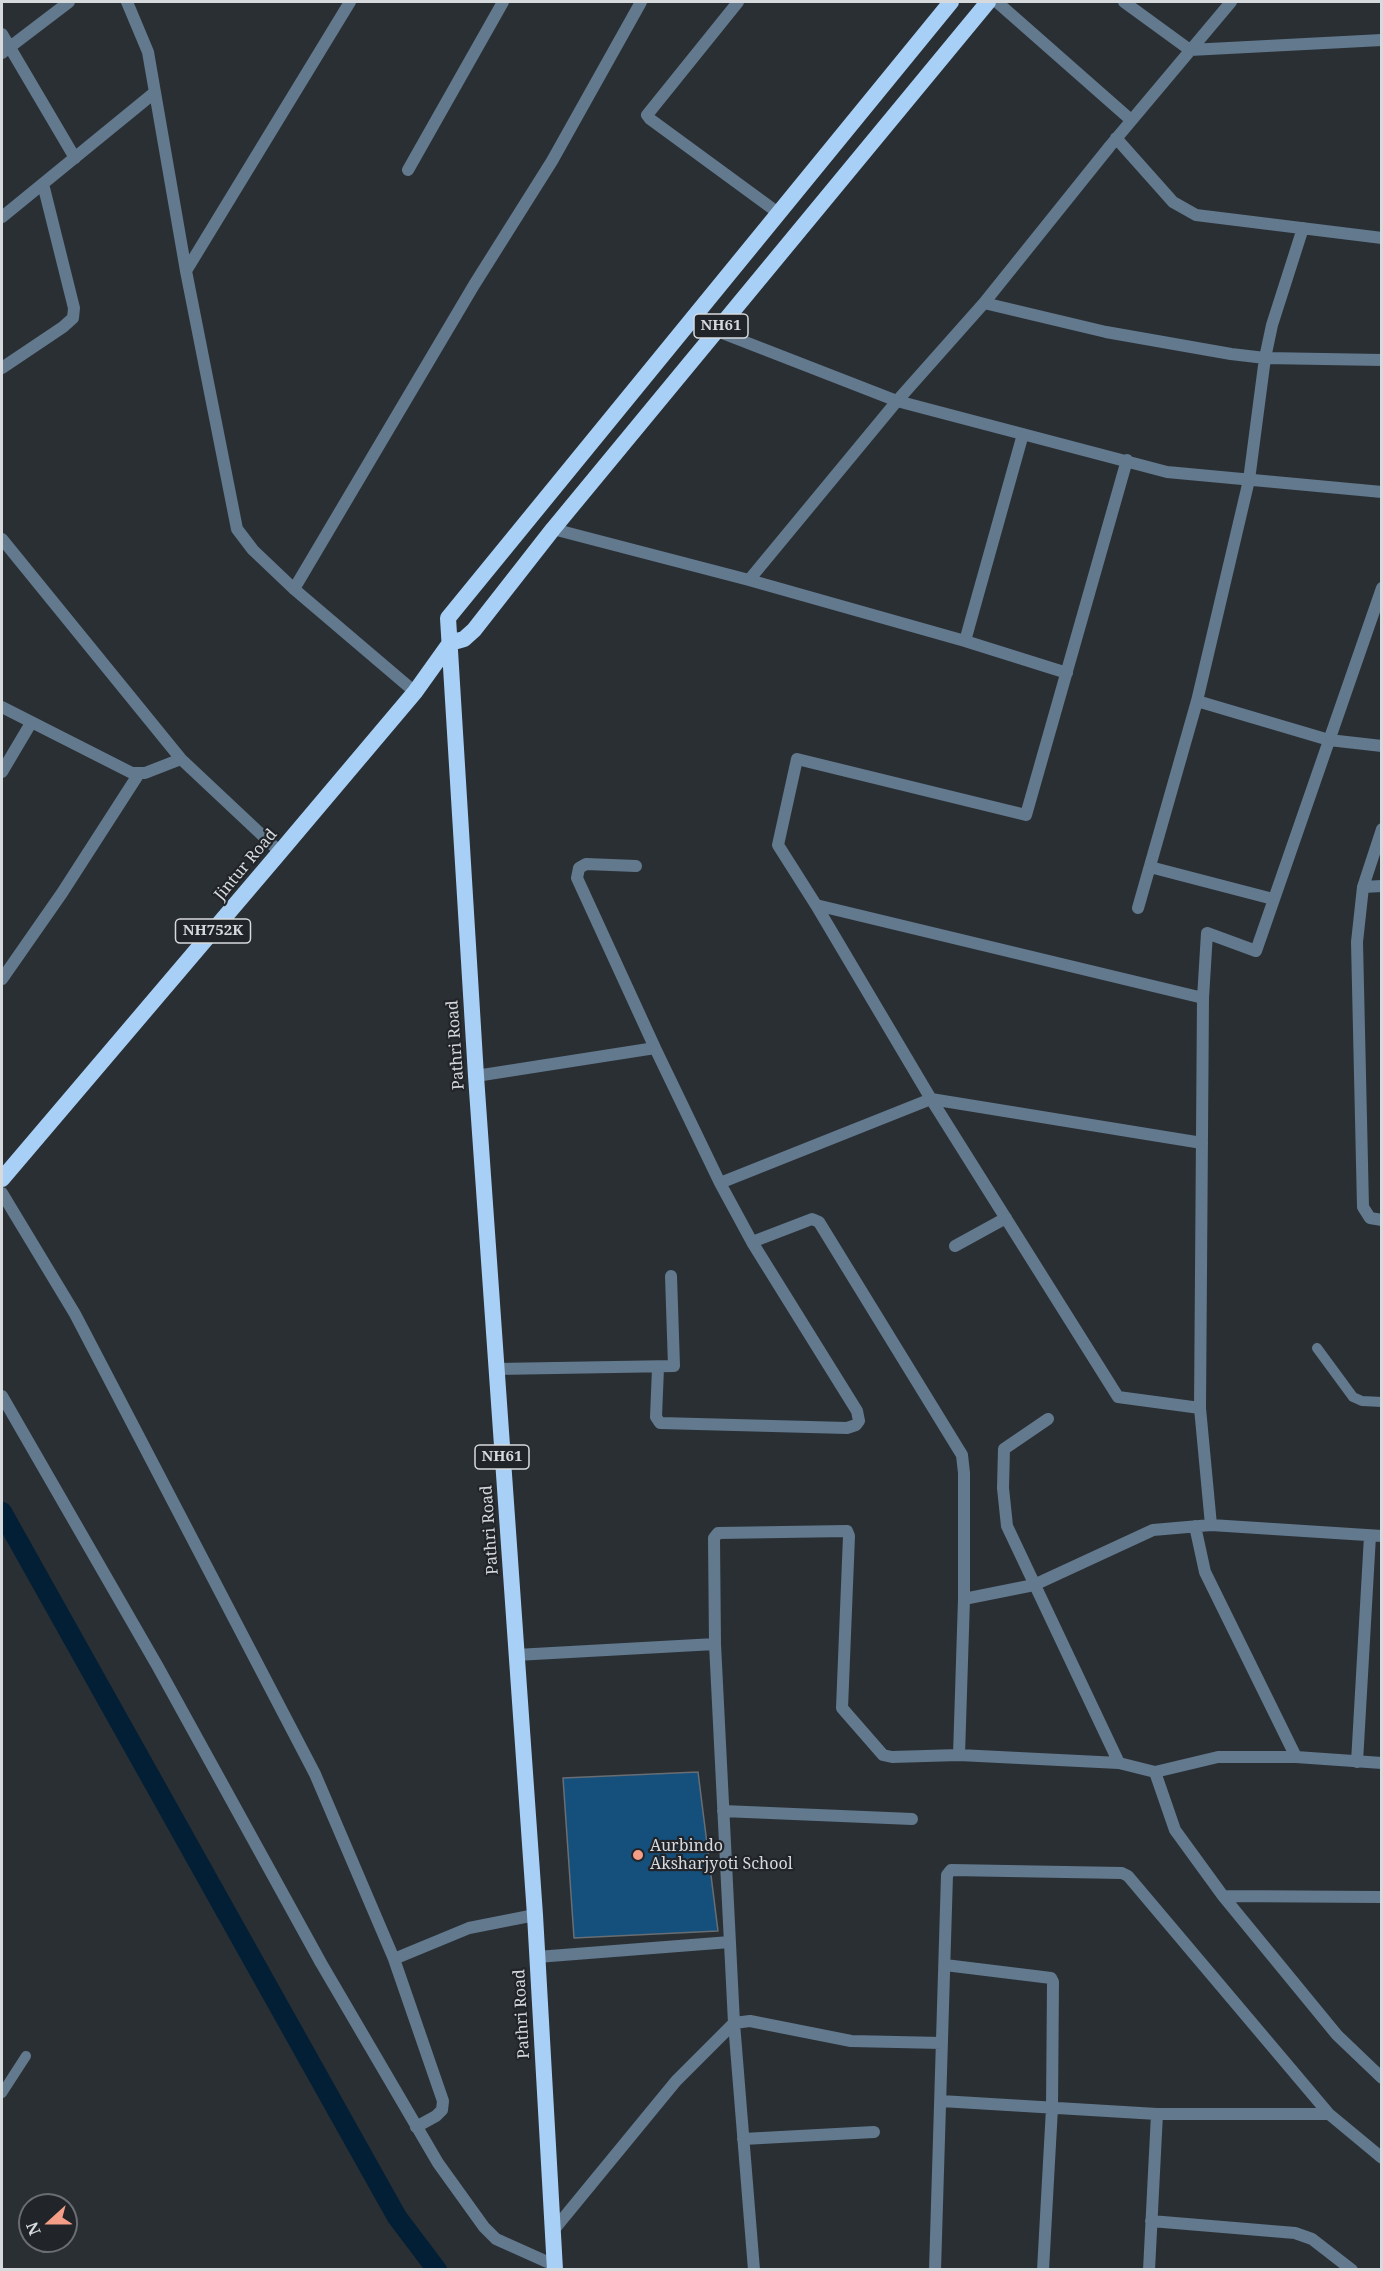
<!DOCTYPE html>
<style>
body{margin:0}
#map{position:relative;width:1383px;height:2271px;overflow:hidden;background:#2a2f34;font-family:"Noto Serif",serif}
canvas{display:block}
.frame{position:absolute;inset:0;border:3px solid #d7dadd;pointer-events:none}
.north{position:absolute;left:18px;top:2193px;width:60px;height:60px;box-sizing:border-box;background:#21252a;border:2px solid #6a6d72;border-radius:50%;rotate:249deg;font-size:16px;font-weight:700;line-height:24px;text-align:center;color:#d7dadd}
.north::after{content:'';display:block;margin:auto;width:21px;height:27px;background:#f49e87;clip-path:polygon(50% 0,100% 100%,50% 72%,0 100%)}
</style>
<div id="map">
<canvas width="1383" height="2271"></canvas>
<div class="frame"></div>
<div class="north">N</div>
</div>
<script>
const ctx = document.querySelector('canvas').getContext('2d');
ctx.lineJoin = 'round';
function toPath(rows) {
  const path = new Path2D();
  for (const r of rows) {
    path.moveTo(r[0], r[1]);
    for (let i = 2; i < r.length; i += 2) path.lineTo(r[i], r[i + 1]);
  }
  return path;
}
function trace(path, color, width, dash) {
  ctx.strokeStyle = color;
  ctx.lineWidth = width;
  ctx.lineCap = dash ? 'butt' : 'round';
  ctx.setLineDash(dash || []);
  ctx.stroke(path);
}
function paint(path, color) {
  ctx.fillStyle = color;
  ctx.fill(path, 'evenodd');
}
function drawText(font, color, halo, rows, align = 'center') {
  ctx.font = font + ' "Noto Serif",serif';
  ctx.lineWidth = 4.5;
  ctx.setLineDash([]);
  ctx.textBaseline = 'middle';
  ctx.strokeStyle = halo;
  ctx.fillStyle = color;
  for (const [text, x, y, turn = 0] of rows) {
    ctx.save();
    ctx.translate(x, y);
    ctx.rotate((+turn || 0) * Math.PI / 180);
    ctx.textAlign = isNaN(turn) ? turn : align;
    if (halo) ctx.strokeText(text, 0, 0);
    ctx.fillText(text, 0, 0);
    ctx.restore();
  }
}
const canal = toPath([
 [2,1512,397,2217,437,2270]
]);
const building = toPath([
 [698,1772,718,1931,574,1938,563,1778,698,1772]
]);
const service = toPath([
 [1317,1348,1353,1397,1362,1401,1382,1402],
 [2,2093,26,2056]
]);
const minor = toPath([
 [127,2,148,52,186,271,237,529,253,550,294,589,415,692],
 [738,2,647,115,650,119,777,212],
 [997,2,1131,120],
 [1124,2,1190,50,1382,40],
 [2,34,75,158],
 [2,53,69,2],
 [1116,138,1173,202,1196,215,1382,238],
 [408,170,503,2],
 [2,217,154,93],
 [186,271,350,2],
 [984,303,1106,332,1231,354,1265,358,1382,360],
 [717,331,897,401,1167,472,1382,492],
 [2,368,63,327,73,318,74,308,43,184],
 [1127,460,1026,815,797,759,778,845,816,905,1203,998,1207,933,1256,951,1382,588],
 [553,529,749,580,897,401,984,303,1110,146,1231,2],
 [2,539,181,759,280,852],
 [749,580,965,641,1067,673],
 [294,589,474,285,552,161,641,2],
 [965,641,1023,434],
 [1197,701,1329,740,1382,746],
 [2,707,132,773,145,773,181,759],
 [2,772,31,723],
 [1382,829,1363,887,1357,942,1363,1207,1370,1218,1382,1220],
 [636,866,586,864,579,868,577,878,655,1048],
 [1150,867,1273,899],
 [1363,887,1382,886],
 [1138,908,1197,701,1249,480,1265,358,1272,325,1303,228],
 [2,979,62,893,138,775],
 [476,1076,655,1048,720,1183,931,1099,816,905],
 [931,1099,1118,1397,1200,1408,1211,1525,1382,1536],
 [931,1099,1202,1143],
 [2,1193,75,1314,315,1774,394,1959,443,2101,442,2110,436,2116,416,2127],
 [752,1242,812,1219,819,1222,962,1455,964,1473,964,1599,959,1755],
 [955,1246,1006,1218],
 [658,1368,656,1417,660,1423,847,1428,856,1425,859,1421,857,1411,752,1242,720,1183],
 [496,1369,674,1366,671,1276],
 [2,1396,158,1667,321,1963,438,2163,484,2227,496,2239,554,2265],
 [1200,1408,1203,998],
 [1048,1419,1004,1449,1003,1488,1007,1526,1119,1763],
 [1195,1526,1205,1572,1296,1757],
 [964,1599,1034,1585,1153,1530,1211,1525],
 [516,1655,715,1644],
 [1357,1762,1370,1536],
 [1155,1772,1218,1757,1296,1757,1382,1763],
 [723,1811,912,1819],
 [1223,1896,1382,1897],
 [537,1957,730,1942],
 [394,1959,469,1928,535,1915],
 [945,1965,1051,1978,1053,1982,1052,2108,1043,2270],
 [941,2101,1157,2114,1329,2114],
 [743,2139,874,2132],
 [1151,2221,1295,2233,1312,2239,1352,2270],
 [552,2232,676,2081,734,2023,750,2021,851,2041,942,2043],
 [754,2270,734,2023,715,1644,714,1538,718,1533,847,1531,849,1536,842,1708,883,1755,892,1757,959,1755,1119,1763,1155,1772,1175,1830,1223,1896,1337,2035,1382,2078],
 [935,2270,947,1875,951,1870,1122,1873,1128,1876,1329,2114,1382,2158],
 [1149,2270,1157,2114]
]);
const trunk = toPath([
 [2,1179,280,852,415,692,450,643,464,639,474,630,553,529,988,2],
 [555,2270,535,1915,476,1076,448,618,951,2]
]);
const markers = [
 [638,1855,6,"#f49e87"]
];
const shields = [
 [721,326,54],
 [213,931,75],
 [502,1457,54]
];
const shieldNames = [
 ["NH61",721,326],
 ["NH752K",213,931],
 ["NH61",502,1457]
];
const streetNames = [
 ["Jintur Road",246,865,-50],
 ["Pathri Road",456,1045,-94],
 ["Pathri Road",490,1530,-94],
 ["Pathri Road",522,2014,-93]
];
const poiNames = [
 ["Aurbindo",650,1846],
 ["Aksharjyoti School",650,1864]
];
trace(canal, '#021f36', 20);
paint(building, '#15507d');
trace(building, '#686e73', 1.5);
trace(service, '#62798e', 10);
trace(minor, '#62798e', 12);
trace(trunk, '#a8d0f6', 16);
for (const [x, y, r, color] of markers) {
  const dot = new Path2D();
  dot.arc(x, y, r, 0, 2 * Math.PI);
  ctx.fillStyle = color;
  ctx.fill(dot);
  trace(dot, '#21252a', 2);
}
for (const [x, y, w] of shields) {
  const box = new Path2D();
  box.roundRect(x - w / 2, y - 12, w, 24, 4.5);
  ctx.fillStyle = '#21252a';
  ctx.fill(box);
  trace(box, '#d7dadd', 1.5);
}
drawText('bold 15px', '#d7dadd', null, shieldNames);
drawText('16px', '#d7dadd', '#21252a', streetNames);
drawText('16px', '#d7dadd', '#21252a', poiNames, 'left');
</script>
